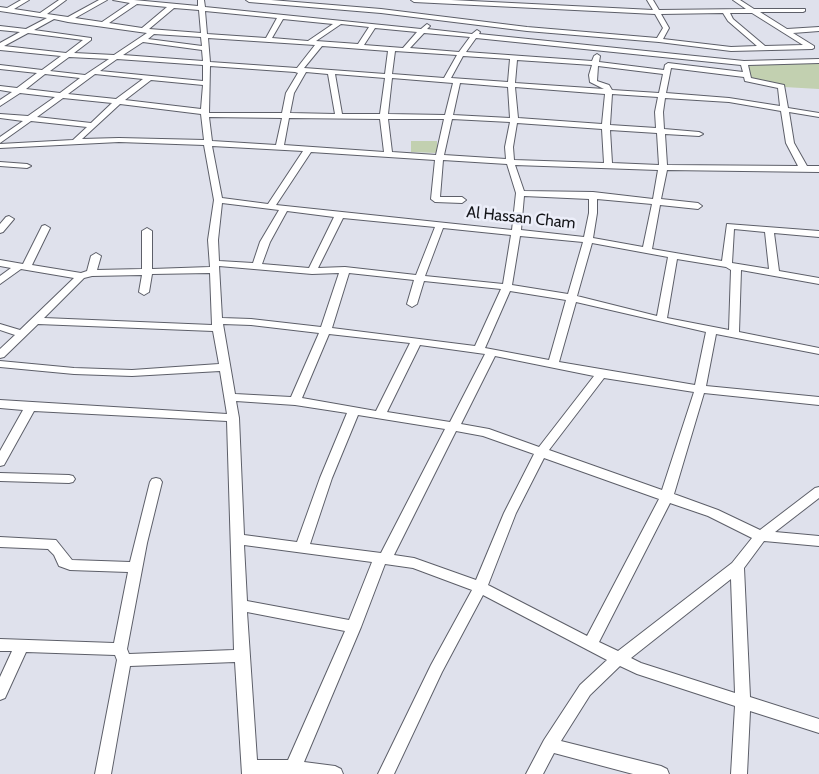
<!DOCTYPE html>
<style>
body{margin:0}
canvas{display:block;background:#dfe1ec}
</style>
<canvas width="819" height="774"></canvas>
<script>
const ctx = document.querySelector('canvas').getContext('2d');
ctx.lineJoin = 'round';
function paint(path, color) {
  ctx.fillStyle = color;
  ctx.fill(path, 'evenodd');
}
function toPath(rows) {
  const path = new Path2D();
  for (const r of rows) {
    path.moveTo(r[0], r[1]);
    for (let i = 2; i < r.length; i += 2) path.lineTo(r[i], r[i + 1]);
  }
  return path;
}
function trace(path, color, width, dash) {
  ctx.strokeStyle = color;
  ctx.lineWidth = width;
  ctx.lineCap = dash ? 'butt' : 'round';
  ctx.setLineDash(dash || []);
  ctx.stroke(path);
}
function drawText(font, color, halo, rows, align = 'center') {
  ctx.font = font + ' Cabin,sans-serif';
  ctx.lineWidth = 5;
  ctx.setLineDash([]);
  ctx.textBaseline = 'middle';
  ctx.strokeStyle = halo;
  ctx.fillStyle = color;
  for (const [text, x, y, turn = 0] of rows) {
    ctx.save();
    ctx.translate(x, y);
    ctx.rotate((+turn || 0) * Math.PI / 180);
    ctx.textAlign = isNaN(turn) ? turn : align;
    if (halo) ctx.strokeText(text, 0, 0);
    ctx.fillText(text, 0, 0);
    ctx.restore();
  }
}
const green = toPath([
 [819,63,819,89,784,87,750,79,748,65],
 [411,141,437,141,437,153,411,152]
]);
const minor = toPath([
 [21,0,29,0,14,9,40,13,59,0,66,0,47,14,68,17,99,0,107,0,75,18,102,22,130,3,113,0,134,0,198,6,198,0,204,0,205,7,421,29,427,24,430,26,427,29,472,34,477,30,480,32,479,34,744,61,819,59,819,63,748,65,751,78,784,85,788,108,819,113,819,117,789,112,794,143,807,166,819,166,819,172,667,170,661,199,698,203,702,206,698,209,660,205,652,249,722,261,727,224,819,231,819,237,774,233,779,271,819,278,819,284,741,270,739,332,819,348,819,354,716,334,706,386,819,397,819,405,704,393,674,494,718,510,760,530,815,488,819,487,819,498,775,532,819,536,819,546,764,541,744,568,750,697,819,719,819,733,750,711,747,774,731,774,735,706,637,674,620,666,590,695,561,741,661,766,667,769,669,774,633,774,554,753,543,774,526,774,544,740,580,685,607,660,483,595,442,672,394,774,378,774,431,665,472,590,413,568,385,564,361,627,304,762,335,766,341,769,343,774,242,774,235,662,130,666,111,774,95,774,117,660,115,655,26,652,5,698,0,700,0,677,12,651,0,651,0,639,114,643,128,572,70,570,59,566,54,555,48,549,0,547,0,537,56,540,72,560,130,562,150,482,152,479,156,478,160,479,162,482,147,543,127,649,129,654,234,650,227,421,34,411,4,465,0,466,0,451,23,410,0,408,0,400,227,414,220,371,132,376,74,374,0,367,0,361,74,368,132,370,219,364,213,331,38,324,4,357,0,358,0,349,15,335,0,330,0,324,20,330,74,278,21,269,0,284,0,276,11,268,0,266,0,260,23,264,42,226,45,225,50,228,32,265,81,273,87,271,91,256,96,253,101,256,97,270,142,269,142,231,147,228,152,231,152,269,210,267,208,240,214,200,204,145,119,142,0,148,0,144,73,140,87,127,31,121,0,143,0,137,23,121,0,118,0,114,28,116,55,97,20,93,0,106,0,100,12,92,0,90,0,86,17,88,37,73,0,69,0,65,42,70,61,56,0,50,0,43,20,32,0,30,0,26,26,29,47,18,0,11,0,7,7,8,21,0],
 [137,4,167,7,142,28,109,23,137,4],
 [174,8,199,10,201,33,149,29,174,8],
 [205,11,277,18,266,38,207,34,205,11],
 [54,19,68,22,147,33,114,55,74,53,91,40,91,38,34,30,54,19],
 [283,19,333,24,308,41,272,38,283,19],
 [341,24,369,27,358,44,316,41,341,24],
 [375,28,417,32,403,48,364,45,375,28],
 [28,33,83,40,66,53,4,46,28,33],
 [424,33,470,37,459,52,410,48,424,33],
 [154,34,201,37,202,46,148,39,154,34],
 [208,38,315,45,297,68,210,62,208,38],
 [476,38,741,65,743,72,668,63,665,65,664,70,599,62,600,56,597,54,594,56,592,61,466,52,476,38],
 [143,42,202,50,203,61,123,55,143,42],
 [322,46,388,51,385,74,304,68,322,46],
 [395,51,457,55,444,78,392,74,395,51],
 [463,56,510,59,508,82,451,78,463,56],
 [69,57,109,59,85,75,50,71,69,57],
 [117,59,203,65,203,81,100,71,117,59],
 [517,60,592,65,589,75,590,82,604,89,515,83,517,60],
 [210,66,295,72,298,73,286,93,282,113,209,113,210,66],
 [598,66,663,74,659,93,612,90,609,85,597,81,598,66],
 [671,68,744,77,745,81,778,88,780,106,729,98,666,93,671,68],
 [306,72,328,74,335,114,290,113,294,93,306,72],
 [45,74,80,78,60,93,26,89,45,74],
 [95,74,143,79,116,99,68,94,95,74],
 [335,74,385,78,380,114,342,114,335,74],
 [392,78,453,83,445,115,388,114,392,78],
 [151,80,203,85,201,109,125,100,151,80],
 [460,83,508,87,510,118,453,115,460,83],
 [515,87,605,94,602,124,518,118,515,87],
 [612,94,658,97,655,112,656,128,610,125,612,94],
 [63,98,112,103,91,123,37,117,63,98],
 [665,98,729,102,781,111,786,143,798,166,667,165,665,134,699,136,703,134,699,132,664,129,663,112,665,98],
 [120,104,201,114,204,140,119,138,82,139,120,104],
 [209,117,282,118,276,145,212,141,209,117],
 [289,118,380,119,384,152,284,145,289,118],
 [388,119,444,119,436,155,392,152,388,119],
 [452,119,510,122,505,147,506,159,444,155,452,119],
 [517,123,602,129,604,163,514,160,513,147,517,123],
 [610,130,657,133,659,165,612,163,610,130],
 [212,146,303,151,268,204,222,198,212,146],
 [311,152,435,160,431,199,435,202,462,203,466,200,462,197,440,197,443,160,507,164,516,193,512,230,276,205,311,152],
 [515,165,658,170,653,199,593,192,524,191,515,165],
 [524,196,589,199,589,213,584,237,521,230,524,196],
 [597,199,652,204,643,247,593,238,597,213,597,199],
 [222,203,279,210,260,242,253,263,219,261,218,240,222,203],
 [287,211,334,217,309,268,262,264,270,242,287,211],
 [343,218,435,227,416,275,345,267,318,268,343,218],
 [443,228,511,235,503,284,425,276,443,228],
 [734,229,765,232,769,269,732,263,734,229],
 [520,236,583,242,568,294,512,285,520,236],
 [592,243,668,257,657,316,577,296,592,243],
 [677,259,726,267,731,270,729,330,667,318,677,259],
 [219,266,312,274,339,273,321,327,251,319,222,318,219,266],
 [210,273,212,325,44,318,84,278,92,276,142,275,139,292,144,295,149,292,152,274,210,273],
 [349,273,414,280,407,304,412,307,417,304,424,281,501,289,475,346,332,328,349,273],
 [510,291,566,300,549,360,485,348,510,291],
 [576,302,706,332,695,385,559,362,576,302],
 [223,324,251,325,319,333,291,397,235,394,223,324],
 [329,334,410,343,376,411,302,398,329,334],
 [420,345,485,354,450,422,387,412,420,345],
 [495,356,594,376,539,447,489,429,461,424,495,356],
 [604,378,694,392,662,490,549,450,604,378],
 [236,401,295,405,347,413,320,478,297,542,244,535,239,418,236,401],
 [358,415,445,429,381,553,310,544,332,478,358,415],
 [456,431,483,436,534,454,504,513,476,580,414,558,394,555,456,431],
 [544,458,659,499,587,636,488,585,516,513,544,458],
 [670,503,708,516,752,538,732,563,618,651,599,642,670,503],
 [244,545,372,562,349,620,247,601,244,545],
 [731,579,735,693,641,663,631,658,731,579],
 [247,612,345,631,288,760,257,760,247,612],
 [246,0,271,0,381,9,527,27,657,38,663,28,655,14,414,2,411,0,451,0,653,10,647,0,653,0,659,10,746,9,733,0,740,0,754,9,805,9,805,11,803,12,760,12,787,29,819,27,819,31,793,33,814,46,814,48,812,49,731,51,659,42,527,31,381,13,249,2,246,0],
 [723,13,728,21,757,46,731,47,663,39,669,28,661,14,723,13],
 [730,13,752,13,803,45,765,46,733,19,730,13],
 [0,162,27,164,31,166,27,168,0,166,0,162],
 [9,216,14,219,3,232,0,233,0,224,6,217,9,216],
 [0,473,69,475,73,476,75,479,73,482,69,483,0,481,0,473]
]);
const streetNames = [
 ["Al Hassan Cham",521,218,6]
];
paint(green, '#c2d0b0');
trace(minor, '#5d5f69', 2);
paint(minor, '#fff');
drawText('16px', '#141519', '#eceef9', streetNames);
</script>
